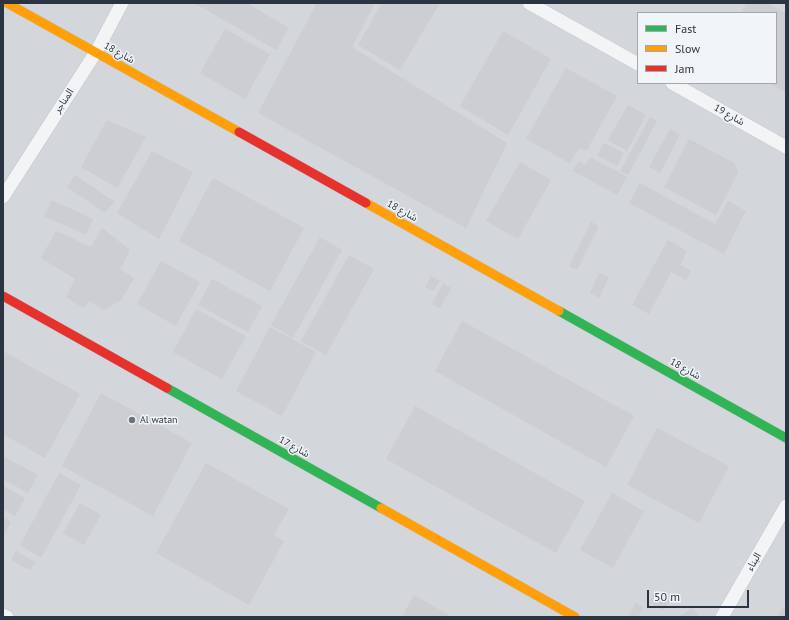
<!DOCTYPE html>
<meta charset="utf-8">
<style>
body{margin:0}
#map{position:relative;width:789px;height:620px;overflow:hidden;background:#e4e6e8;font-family:"PT Sans",sans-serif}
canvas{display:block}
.frame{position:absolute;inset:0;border:4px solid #2b3542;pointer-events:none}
.legend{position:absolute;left:637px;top:12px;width:140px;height:72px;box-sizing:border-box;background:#f2f5f7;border:1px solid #a2a8af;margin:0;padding:5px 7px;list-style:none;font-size:12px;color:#2b3542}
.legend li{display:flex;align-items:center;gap:8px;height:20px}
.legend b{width:20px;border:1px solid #a2a8af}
.scale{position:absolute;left:647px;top:590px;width:102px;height:18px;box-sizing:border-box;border:2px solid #2b3542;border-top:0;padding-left:5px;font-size:12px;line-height:14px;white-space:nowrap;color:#2b3542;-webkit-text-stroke:3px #f2f5f7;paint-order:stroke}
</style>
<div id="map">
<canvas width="789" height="620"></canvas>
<div class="frame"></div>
<ul class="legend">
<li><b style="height:5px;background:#30b455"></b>Fast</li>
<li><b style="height:5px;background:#ff9f0a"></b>Slow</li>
<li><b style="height:5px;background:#e5322d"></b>Jam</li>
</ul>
<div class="scale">50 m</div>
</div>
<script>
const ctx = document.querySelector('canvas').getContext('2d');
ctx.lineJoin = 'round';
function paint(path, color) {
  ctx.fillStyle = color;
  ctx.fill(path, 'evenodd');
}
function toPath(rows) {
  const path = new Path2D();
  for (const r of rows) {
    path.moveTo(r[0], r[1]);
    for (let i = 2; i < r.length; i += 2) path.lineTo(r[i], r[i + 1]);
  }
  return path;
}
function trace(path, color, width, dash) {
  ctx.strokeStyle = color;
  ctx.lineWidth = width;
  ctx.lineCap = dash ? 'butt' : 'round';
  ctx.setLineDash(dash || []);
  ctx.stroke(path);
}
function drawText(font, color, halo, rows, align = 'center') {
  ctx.font = font + ' "PT Sans","Noto Sans Arabic",sans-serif';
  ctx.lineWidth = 3;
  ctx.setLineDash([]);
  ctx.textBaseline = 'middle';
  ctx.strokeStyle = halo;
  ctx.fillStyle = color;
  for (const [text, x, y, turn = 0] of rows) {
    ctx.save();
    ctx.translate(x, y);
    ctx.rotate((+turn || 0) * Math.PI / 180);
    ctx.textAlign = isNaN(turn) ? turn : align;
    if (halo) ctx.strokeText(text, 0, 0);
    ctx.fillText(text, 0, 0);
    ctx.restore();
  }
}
const built = toPath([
 [3,3,786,3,786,617,3,617],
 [638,13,776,13,776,83,638,83]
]);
const building = toPath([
 [194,3,247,3,289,28,276,50],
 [317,3,375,3,352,47,507,143,466,228,258,113],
 [382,3,440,3,400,70,358,45],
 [747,3,767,3,786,13,786,92,769,83,776,83,776,13,741,13],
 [225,29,270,54,245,99,200,73],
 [503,31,551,59,508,135,460,106],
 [566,68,617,96,587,150,578,149,570,163,526,139],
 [628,105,646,115,627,151,608,140],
 [650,117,657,121,628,175,620,171],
 [107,120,146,137,117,188,81,167],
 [670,129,680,135,660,173,649,167],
 [689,139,734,163,738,173,716,215,664,187],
 [604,143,624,153,617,166,597,155],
 [152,151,193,172,159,239,117,213],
 [590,157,627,177,617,195,573,171,579,161,586,165],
 [520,162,551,180,518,239,486,221],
 [75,175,115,202,104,212,67,187],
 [213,178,304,228,270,291,179,241],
 [640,183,715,224,728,201,746,211,724,254,629,203],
 [52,200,93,219,86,235,44,216],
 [591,222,599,226,577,270,569,266],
 [102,228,130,250,120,269,134,278,121,300,104,310,89,301,83,308,66,297,75,279,41,258,56,231,91,247],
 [320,237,342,250,293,338,271,325],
 [668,240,687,251,680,265,691,271,686,280,671,272,649,314,632,305],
 [349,255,374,269,326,355,301,341],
 [161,261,200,282,176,326,137,304],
 [599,273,609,277,599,298,590,293],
 [431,276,440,281,433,291,425,287],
 [212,279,262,306,248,332,198,305],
 [443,283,451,288,440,308,432,304],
 [196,309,246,336,222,379,173,352],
 [462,321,634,416,606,467,435,371],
 [270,327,316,352,282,416,236,391],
 [3,351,80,394,45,458,3,434],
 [101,393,192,443,153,516,62,466],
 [415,406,585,501,556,553,386,459],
 [657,428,729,466,699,523,627,485],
 [3,456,38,475,28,493,3,479],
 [206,463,289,509,274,535,284,541,249,605,156,553],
 [59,473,81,485,41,558,20,545],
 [3,486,25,498,15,516,3,509],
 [612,493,644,511,613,568,580,550],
 [80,503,101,515,84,545,63,533],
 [3,517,11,522,3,537],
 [16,551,35,562,30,570,11,560],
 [655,591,670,600,664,610,649,602],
 [414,595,452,617,402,617],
 [635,603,643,607,638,617,628,617],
 [783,607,786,608,786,617,777,617],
 [692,608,699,617,679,617]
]);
const street = toPath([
 [529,3,638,64],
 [672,83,786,147],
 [3,197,96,52,122,3],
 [3,615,7,617],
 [722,617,786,506]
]);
const fast = toPath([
 [559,311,786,438],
 [167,388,381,508]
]);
const slow = toPath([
 [7,3,239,132],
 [366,203,559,311],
 [381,508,575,617]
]);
const jam = toPath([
 [239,132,366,203],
 [3,296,167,388]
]);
const markers = [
 [132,420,4,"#6c737c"]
];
const streetNames = [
 ["شارع 18",119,53,29],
 ["المناجر",64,101,-57],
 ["شارع 19",729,115,29],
 ["شارع 18",402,211,29],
 ["شارع 18",685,369,29],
 ["شارع 17",294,447,29],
 ["البناء",754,562,-60]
];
const poiNames = [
 ["Al watan",140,420]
];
paint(built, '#d3d6db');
paint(building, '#ccced1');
trace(street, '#c2c4c6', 14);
trace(fast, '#c2c4c6', 10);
trace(slow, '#c2c4c6', 10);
trace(jam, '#c2c4c6', 10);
trace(street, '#f3f4f5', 13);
trace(fast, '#30b455', 9);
trace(slow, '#ff9f0a', 9);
trace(jam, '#e5322d', 9);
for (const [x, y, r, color] of markers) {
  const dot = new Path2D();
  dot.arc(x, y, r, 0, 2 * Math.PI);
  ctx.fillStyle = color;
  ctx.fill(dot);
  trace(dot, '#f2f5f7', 1.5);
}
drawText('10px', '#2b3542', '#f2f5f7', streetNames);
drawText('10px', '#2b3542', '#f2f5f7', poiNames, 'left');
</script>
